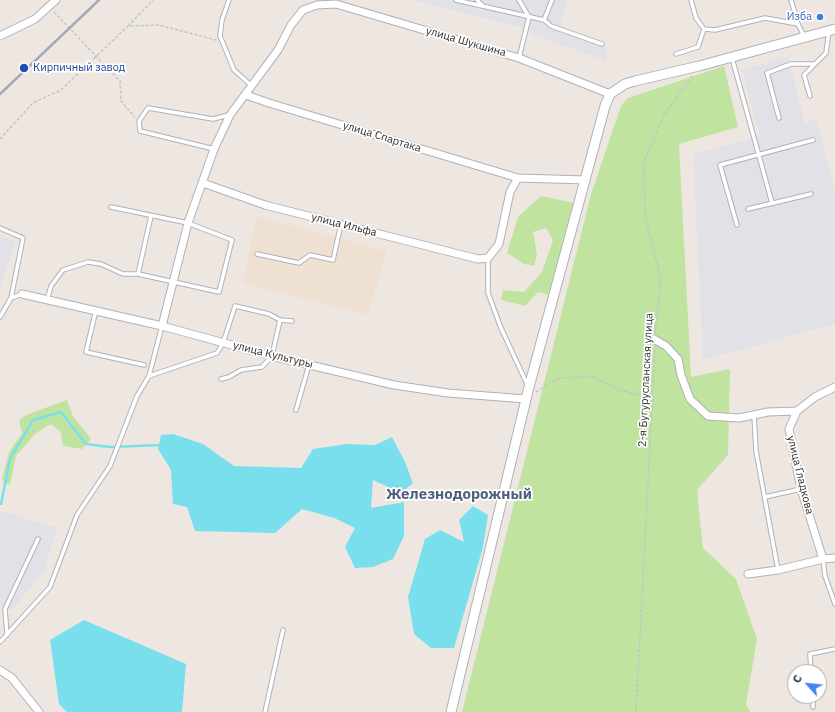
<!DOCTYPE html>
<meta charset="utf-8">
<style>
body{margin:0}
#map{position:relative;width:835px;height:712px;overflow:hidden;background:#eee7e1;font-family:"IBM Plex Sans",sans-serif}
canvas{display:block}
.north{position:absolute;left:787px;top:664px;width:40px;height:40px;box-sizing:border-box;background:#fff;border:1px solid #ababab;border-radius:50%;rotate:297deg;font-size:11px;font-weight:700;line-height:16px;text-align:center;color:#2e2e2e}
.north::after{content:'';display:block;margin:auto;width:14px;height:18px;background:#4883f5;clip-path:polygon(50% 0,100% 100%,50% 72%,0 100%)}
</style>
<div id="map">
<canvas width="835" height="712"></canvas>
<div class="north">С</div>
</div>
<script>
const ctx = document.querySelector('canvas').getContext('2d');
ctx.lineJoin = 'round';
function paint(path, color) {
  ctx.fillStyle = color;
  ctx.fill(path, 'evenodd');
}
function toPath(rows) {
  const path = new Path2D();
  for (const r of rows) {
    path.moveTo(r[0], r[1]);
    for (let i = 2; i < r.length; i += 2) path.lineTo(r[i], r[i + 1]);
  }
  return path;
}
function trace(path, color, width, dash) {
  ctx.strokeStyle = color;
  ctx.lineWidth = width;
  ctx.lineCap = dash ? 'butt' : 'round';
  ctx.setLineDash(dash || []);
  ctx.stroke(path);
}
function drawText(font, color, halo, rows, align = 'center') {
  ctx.font = font + ' "IBM Plex Sans",sans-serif';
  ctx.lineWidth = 3.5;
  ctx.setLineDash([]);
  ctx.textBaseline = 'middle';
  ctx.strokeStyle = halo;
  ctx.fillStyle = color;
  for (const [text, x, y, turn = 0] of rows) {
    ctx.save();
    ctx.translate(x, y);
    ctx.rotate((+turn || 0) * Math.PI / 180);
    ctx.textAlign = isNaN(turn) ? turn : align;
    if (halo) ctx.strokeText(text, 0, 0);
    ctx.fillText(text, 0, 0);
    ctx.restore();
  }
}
const industrial = toPath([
 [411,0,568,0,560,22,563,31,605,48,607,61,534,35,521,27],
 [788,56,805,124,816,118,835,192,835,324,703,360,693,154,760,136,742,70],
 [0,235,15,242,0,288],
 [0,511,57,528,44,571,12,610,0,608]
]);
const education = toPath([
 [257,216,387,251,368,315,242,283]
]);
const green = toPath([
 [724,66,738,127,679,144,691,377,730,369,728,455,697,490,703,548,736,579,757,639,746,704,750,712,462,712,591,194,621,106,628,98],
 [541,196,574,203,549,295,538,292,525,306,501,300,503,290,524,292,542,272,553,240,546,228,533,232,537,254,534,266,524,264,507,253,518,217],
 [67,400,73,416,91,439,82,449,63,446,61,432,51,424,36,433,16,456,10,484,5,484,2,479,9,452,22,433,19,420,26,415]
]);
const water = toPath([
 [173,434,203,444,234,466,301,468,313,449,347,444,375,445,392,437,405,462,413,483,401,493,373,480,371,508,404,502,404,536,393,559,373,567,355,568,345,547,355,528,334,518,302,509,275,533,195,531,187,507,173,504,171,470,158,449,161,435],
 [473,506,488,515,483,547,454,648,431,648,414,634,408,597,425,539,440,530,464,542,459,520],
 [84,620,186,664,182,712,67,712,59,704,50,640]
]);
const stream = toPath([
 [1,504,10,459,33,420,61,412,86,444,110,447,161,445]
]);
const path = toPath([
 [54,12,120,81,121,101,135,117],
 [128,26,153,0],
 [0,139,33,103,61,90,128,26,159,25,216,40],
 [655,333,661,279,645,216,644,162,664,115,692,76],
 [536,392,558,378,593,377,618,389,654,400],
 [636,712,655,348]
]);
const lane = toPath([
 [229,0,222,20,220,36,234,70,252,86],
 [456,0,544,20,552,0],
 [477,0,483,6],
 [691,0,696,18,704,29,715,30,765,18,798,24,804,36],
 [791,0,798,24],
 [544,20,551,26,602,44],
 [676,54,698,47,704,29],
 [519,58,529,17,519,0],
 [732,58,772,203],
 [810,96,804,75,826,53,829,31],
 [779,118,767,73,791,64,815,64],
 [214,149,140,131,139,121,148,108,213,119,229,115],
 [748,209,811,194],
 [737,225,720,165,813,140],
 [0,228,23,238,11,298],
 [257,254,299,263,310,255,333,260,341,224],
 [488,258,488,293,501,328,527,384],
 [138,274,151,216],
 [47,300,51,286,63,270,88,262,101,264,123,274,138,274,219,292,232,240,188,223,111,207],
 [96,310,86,352,144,365],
 [0,317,11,298,22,294],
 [149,376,217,353,223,343,235,306,269,314,280,320,292,321],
 [221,379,229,377,241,370,262,367,272,356,280,320],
 [296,410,309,365],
 [754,415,756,451,778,570],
 [765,497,801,489],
 [823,559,825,576,835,604],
 [7,635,5,609,38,539],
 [0,642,50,587,77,515,110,466,137,396,149,376,162,326],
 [811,672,810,654,835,649],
 [813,696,813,707],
 [265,712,283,630]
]);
const street = toPath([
 [0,36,35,19,56,0],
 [246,95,269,103,518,178],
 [203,183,265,205,478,259,488,258,499,244,510,192,518,178,586,180],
 [22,294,162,326,272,356,394,385,448,393,526,399],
 [162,326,188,223,214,149,230,115,278,50,291,25,303,10,317,5,336,4,519,58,610,94],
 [654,339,666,346,678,359,681,375,690,399,708,416,739,418,768,412,797,411],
 [823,559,801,489,789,429,797,411,815,397,835,387],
 [748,574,778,570,823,559,835,558],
 [0,670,12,678,39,712]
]);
const secondary = toPath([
 [451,712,529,387,605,106,610,94,625,84,635,81,699,66,835,29]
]);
const rail = toPath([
 [0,94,99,0]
]);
const markers = [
 [820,17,4,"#3f7fe0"],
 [24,68,5,"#1a4fb4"]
];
const shopNames = [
 ["Изба",812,17]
];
const streetNames = [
 ["улица Шукшина",466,42,16],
 ["улица Спартака",382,137,17],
 ["улица Ильфа",344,225,14],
 ["улица Культуры",273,355,14],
 ["2-я Бугурусланская улица",646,380,-87],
 ["улица Гладкова",800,475,76]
];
const transitNames = [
 ["Кирпичный завод",33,68]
];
const districtNames = [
 ["Железнодорожный",459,495]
];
paint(industrial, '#e2e1e8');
paint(education, '#efe1d2');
paint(green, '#c1e3a0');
paint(water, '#79dfec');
trace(stream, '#79dfec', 2.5);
trace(lane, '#aeb2b9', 5.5);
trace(street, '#aeb2b9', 9);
trace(secondary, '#aeb2b9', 11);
trace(path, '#c4c4c4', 1.5, [3, 2]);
trace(lane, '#fff', 3.5);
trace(street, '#fff', 7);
trace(secondary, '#fff', 9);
trace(rail, '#a4a9b7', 2.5);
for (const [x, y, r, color] of markers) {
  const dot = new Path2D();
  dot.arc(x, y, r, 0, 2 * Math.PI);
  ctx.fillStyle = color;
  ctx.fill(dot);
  trace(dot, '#fff', 1.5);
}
drawText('11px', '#366cbe', '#fff', shopNames, 'right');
drawText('11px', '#2e2e2e', '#fff', streetNames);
drawText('11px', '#164399', '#fff', transitNames, 'left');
drawText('bold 15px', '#4f5e7e', '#fff', districtNames);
</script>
